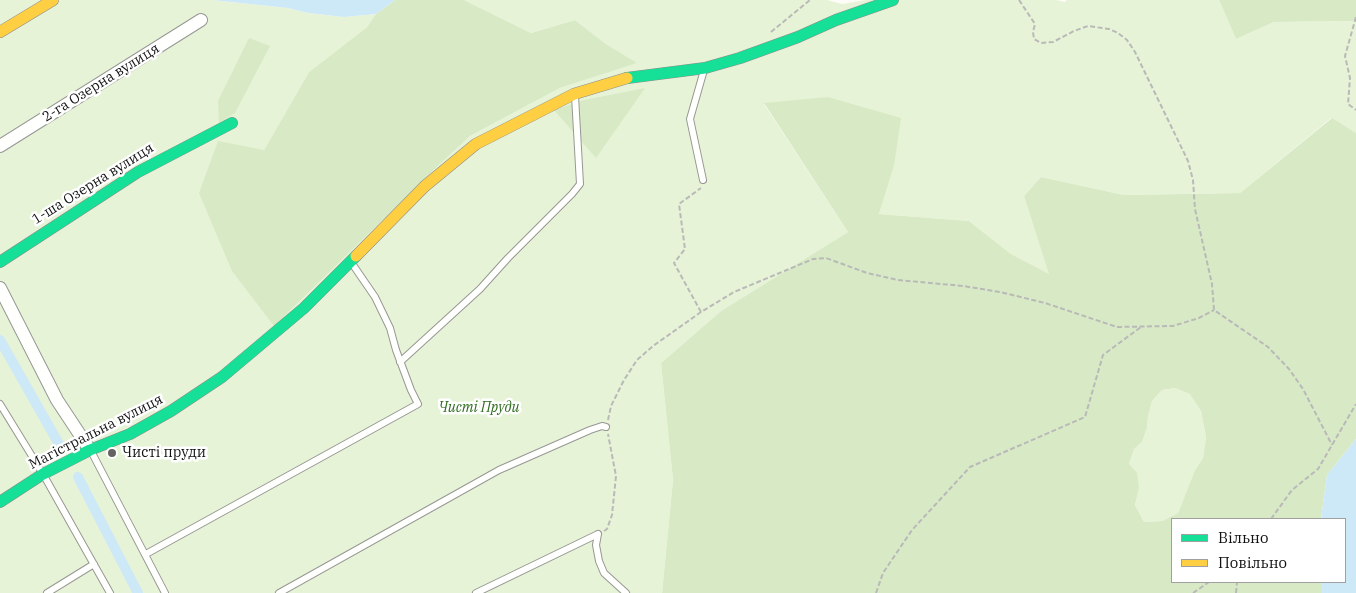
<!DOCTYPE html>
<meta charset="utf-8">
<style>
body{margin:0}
#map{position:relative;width:1356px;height:593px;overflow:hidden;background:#fdfcf7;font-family:"IBM Plex Serif",serif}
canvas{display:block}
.legend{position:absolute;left:1171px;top:518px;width:175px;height:65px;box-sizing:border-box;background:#fff;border:1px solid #a0a0a0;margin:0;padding:6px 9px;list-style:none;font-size:15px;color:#111}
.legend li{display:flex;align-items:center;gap:10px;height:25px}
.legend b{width:25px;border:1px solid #a0a0a0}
</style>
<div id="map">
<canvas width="1356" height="593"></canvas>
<ul class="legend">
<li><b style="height:6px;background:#16e098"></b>Вільно</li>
<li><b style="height:6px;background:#ffcf43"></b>Повільно</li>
</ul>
</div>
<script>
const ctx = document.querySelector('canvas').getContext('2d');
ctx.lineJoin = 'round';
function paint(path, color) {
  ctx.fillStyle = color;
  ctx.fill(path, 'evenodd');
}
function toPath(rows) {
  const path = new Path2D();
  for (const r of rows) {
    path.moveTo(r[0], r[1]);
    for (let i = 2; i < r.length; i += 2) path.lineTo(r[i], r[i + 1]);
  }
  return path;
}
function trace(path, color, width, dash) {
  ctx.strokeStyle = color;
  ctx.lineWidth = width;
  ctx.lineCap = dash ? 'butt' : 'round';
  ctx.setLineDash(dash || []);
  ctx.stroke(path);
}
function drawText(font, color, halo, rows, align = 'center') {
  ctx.font = font + ' "IBM Plex Serif",serif';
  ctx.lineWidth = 5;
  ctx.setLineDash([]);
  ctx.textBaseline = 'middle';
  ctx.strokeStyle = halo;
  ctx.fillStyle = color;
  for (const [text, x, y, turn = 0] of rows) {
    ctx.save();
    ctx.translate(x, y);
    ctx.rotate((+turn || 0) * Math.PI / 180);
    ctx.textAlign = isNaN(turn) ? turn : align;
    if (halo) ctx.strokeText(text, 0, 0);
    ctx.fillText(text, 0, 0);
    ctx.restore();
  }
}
const green = toPath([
 [0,0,212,0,288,8,308,13,344,17,376,14,367,27,309,72,264,150,421,182,470,136,560,88,636,63,606,44,575,20,531,33,464,0,827,0,842,4,866,0,1056,0,1065,2,1067,0,1219,0,1236,39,1274,22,1356,21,1356,133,1331,118,1240,193,1124,195,1041,177,1024,196,1050,275,1011,254,969,221,879,214,894,166,764,104,848,232,721,311,661,363,673,480,662,593,0,593],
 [1175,388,1191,394,1201,411,1206,437,1203,458,1195,470,1178,513,1162,521,1144,522,1135,505,1139,488,1129,464,1134,449,1142,442,1147,428,1148,416,1152,401,1162,390]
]);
const forest = toPath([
 [395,0,464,0,531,33,575,20,606,44,637,63,560,88,470,136,421,182,274,326,232,271,199,193,218,141,264,150,309,72,367,27,376,14],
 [1219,0,1356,0,1356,21,1274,22,1236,39],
 [249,38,270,46,235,113,219,123,218,101],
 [645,88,596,158,554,110,584,100],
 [828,97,901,118,894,166,879,214,969,221,1011,254,1049,274,1024,196,1041,177,1124,195,1240,193,1332,118,1356,133,1356,439,1327,475,1321,519,1172,519,1172,582,1321,582,1321,593,662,593,673,480,661,363,721,311,848,232,764,103],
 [1175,388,1190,394,1201,411,1206,437,1203,458,1195,470,1178,513,1162,521,1144,522,1135,505,1139,488,1137,473,1129,464,1134,449,1142,442,1147,428,1148,416,1152,401,1162,390]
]);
const water = toPath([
 [212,0,395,0,376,14,344,17,308,13,288,8],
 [1356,439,1356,593,1321,593,1321,582,1345,582,1345,519,1321,519,1327,475]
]);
const canal = toPath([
 [0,340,59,444],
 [78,477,138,593]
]);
const path = toPath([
 [1019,0,1035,24,1033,32,1034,39,1041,43,1053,42,1074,31,1088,26,1109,29,1118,33,1127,40,1135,52,1188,161,1193,180,1195,209,1212,284,1214,310,1268,347,1289,369,1303,389,1332,445],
 [1356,17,1345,56,1350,78,1348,104,1356,110],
 [771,32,810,0],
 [701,312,674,263,685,249,679,204,701,188],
 [608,420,611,406,624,380,637,360,653,346,701,312,734,292,813,259,826,258,867,273,898,280,963,286,1000,292,1045,303,1117,327,1173,326,1199,318,1214,310],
 [1271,519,1292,490,1318,469,1356,404],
 [604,531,607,529,612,515,616,476,608,434],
 [876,593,883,573,912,530,970,467,1085,417,1103,355,1141,327],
 [1193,593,1209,582],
 [1236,593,1237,582]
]);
const lane = toPath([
 [703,180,690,119,704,70],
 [400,362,480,289,508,258,572,194,580,184,575,96],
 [0,404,43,474,110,593],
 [91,451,165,593],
 [598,534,596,545,599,561,604,573,626,593],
 [146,554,418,404,411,390,396,350,390,328,375,297,351,262],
 [47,593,94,564],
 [279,593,499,470,590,430,602,426,606,427],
 [476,593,598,534]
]);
const street = toPath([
 [0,146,201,20],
 [0,288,57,400,90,450]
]);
const fast = toPath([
 [627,78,705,68,740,58,798,37,836,20,893,0],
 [0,262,138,172,232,123],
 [0,502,43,474,90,450,130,434,171,411,222,377,304,308,356,256]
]);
const slow = toPath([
 [0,32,53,0],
 [356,256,425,186,476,144,574,94,627,78]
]);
const markers = [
 [112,453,5,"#646362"]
];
const streetNames = [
 ["2-га Озерна вулиця",101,83,-32],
 ["1-ша Озерна вулиця",93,184,-32],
 ["Магістральна вулиця",96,432,-27]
];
const parkNames = [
 ["Чисті Пруди",479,408]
];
const poiNames = [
 ["Чисті пруди",122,453]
];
paint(green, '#e7f3d7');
paint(forest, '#d8eac5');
paint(water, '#cde8f7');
trace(canal, '#cde8f7', 10);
trace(lane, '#979795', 8);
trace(street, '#979795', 14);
trace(fast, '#8e8d8b', 12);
trace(slow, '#8e8d8b', 12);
trace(path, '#b9b9b8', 2, [5, 2.5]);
trace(lane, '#fffffe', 6);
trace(street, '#fffffe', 12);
trace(fast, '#16e098', 11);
trace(slow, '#ffcf43', 11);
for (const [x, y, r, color] of markers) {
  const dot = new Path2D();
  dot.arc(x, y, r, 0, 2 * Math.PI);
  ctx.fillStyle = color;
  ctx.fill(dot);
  trace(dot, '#fff', 2);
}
drawText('14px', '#111', '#fff', streetNames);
drawText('italic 14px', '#2f6b1f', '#fff', parkNames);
drawText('14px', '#111', '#fff', poiNames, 'left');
</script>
